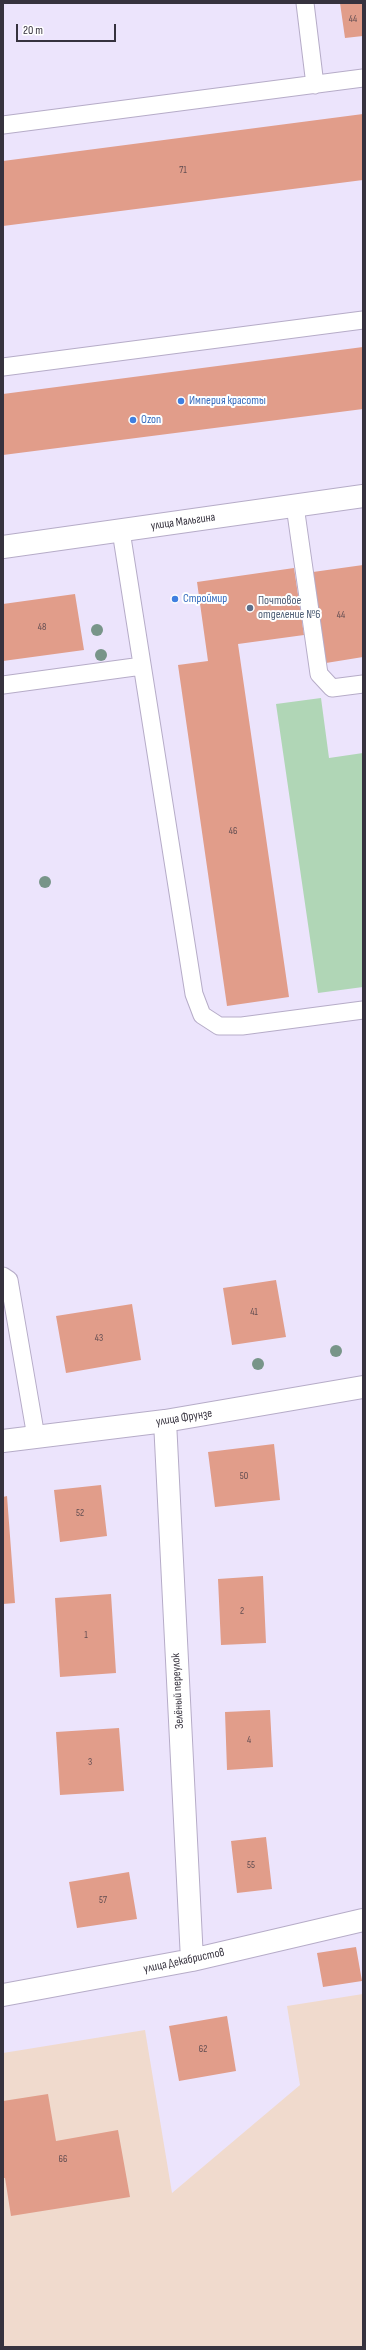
<!DOCTYPE html>
<meta charset="utf-8">
<style>
body{margin:0}
#map{position:relative;width:366px;height:2350px;overflow:hidden;background:#ece4fc;font-family:"Sofia Sans Condensed",sans-serif}
canvas{display:block}
.frame{position:absolute;inset:0;border:4px solid #36323e;pointer-events:none}
.scale{position:absolute;left:16px;top:24px;width:100px;height:18px;box-sizing:border-box;border:2px solid #36323e;border-top:0;padding-left:5px;font-size:12px;line-height:14px;white-space:nowrap;color:#36323e;-webkit-text-stroke:3px #fff;paint-order:stroke}
</style>
<div id="map">
<canvas width="366" height="2350"></canvas>
<div class="frame"></div>
<div class="scale">20 m</div>
</div>
<script>
const ctx = document.querySelector('canvas').getContext('2d');
ctx.lineJoin = 'round';
function paint(path, color) {
  ctx.fillStyle = color;
  ctx.fill(path, 'evenodd');
}
function toPath(rows) {
  const path = new Path2D();
  for (const r of rows) {
    path.moveTo(r[0], r[1]);
    for (let i = 2; i < r.length; i += 2) path.lineTo(r[i], r[i + 1]);
  }
  return path;
}
function trace(path, color, width, dash) {
  ctx.strokeStyle = color;
  ctx.lineWidth = width;
  ctx.lineCap = dash ? 'butt' : 'round';
  ctx.setLineDash(dash || []);
  ctx.stroke(path);
}
function drawText(font, color, halo, rows, align = 'center') {
  ctx.font = font + ' "Sofia Sans Condensed",sans-serif';
  ctx.lineWidth = 4;
  ctx.setLineDash([]);
  ctx.textBaseline = 'middle';
  ctx.strokeStyle = halo;
  ctx.fillStyle = color;
  for (const [text, x, y, turn = 0] of rows) {
    ctx.save();
    ctx.translate(x, y);
    ctx.rotate((+turn || 0) * Math.PI / 180);
    ctx.textAlign = isNaN(turn) ? turn : align;
    if (halo) ctx.strokeText(text, 0, 0);
    ctx.fillText(text, 0, 0);
    ctx.restore();
  }
}
const industrial = toPath([
 [363,1994,363,2347,3,2347,3,2053,145,2030,172,2193,300,2085,287,2006]
]);
const green = toPath([
 [321,698,329,758,363,753,363,987,318,993,276,704]
]);
const building = toPath([
 [340,3,363,3,363,36,345,38],
 [363,114,363,180,3,226,3,161],
 [363,347,363,409,3,455,3,394],
 [363,565,363,657,326,663,313,572],
 [294,568,304,635,238,644,289,997,227,1006,178,665,208,661,197,582],
 [75,594,84,650,3,661,3,604],
 [276,1280,286,1337,232,1345,223,1288],
 [132,1304,141,1360,66,1373,56,1316],
 [274,1444,280,1500,215,1507,208,1452],
 [101,1485,107,1536,60,1542,54,1490],
 [7,1496,15,1603,3,1604,3,1497],
 [263,1576,266,1643,221,1645,218,1579],
 [111,1594,116,1673,60,1677,55,1598],
 [270,1710,273,1767,227,1770,225,1712],
 [119,1728,124,1791,60,1795,56,1732],
 [266,1837,272,1889,237,1893,231,1841],
 [129,1872,137,1919,77,1928,69,1882],
 [356,1947,362,1981,323,1987,317,1953],
 [227,2016,236,2071,179,2081,169,2026],
 [48,2094,56,2141,118,2130,130,2197,11,2216,5,2178,3,2178,3,2101]
]);
const service = toPath([
 [305,3,315,85],
 [3,125,363,78],
 [3,367,363,320],
 [295,506,319,674,332,688,363,684],
 [121,531,194,994,202,1015,219,1026,242,1026,363,1010],
 [3,685,142,666],
 [3,1276,9,1280,36,1437]
]);
const minor = toPath([
 [165,1421,192,1960],
 [3,1441,165,1421,363,1387],
 [3,1995,192,1960,363,1920]
]);
const tertiary = toPath([
 [3,547,363,496]
]);
const trees = [
 [97,630],
 [101,655],
 [45,882],
 [336,1351],
 [258,1364]
];
const markers = [
 [181,401,4,"#3f7fe0"],
 [133,420,4,"#3f7fe0"],
 [175,599,4,"#3f7fe0"],
 [250,608,4,"#5c6f8a"]
];
const numberNames = [
 ["44",353,19],
 ["71",183,170],
 ["44",341,615],
 ["48",42,627],
 ["46",233,831],
 ["41",254,1312],
 ["43",99,1338],
 ["50",244,1476],
 ["52",80,1513],
 ["2",242,1611],
 ["1",86,1635],
 ["4",249,1740],
 ["3",90,1762],
 ["55",251,1865],
 ["57",103,1900],
 ["62",203,2049],
 ["66",63,2159]
];
const shopNames = [
 ["Империя красоты",189,401],
 ["Ozon",141,420],
 ["Строймир",183,599]
];
const streetNames = [
 ["улица Мальгина",183,522,-8],
 ["улица Фрунзе",184,1418,-9],
 ["Зелёный переулок",178,1691,-93],
 ["улица Декабристов",184,1961,-12]
];
const serviceNames = [
 ["Почтовое",258,601],
 ["отделение №6",258,615]
];
paint(industrial, '#f0dacd');
paint(green, '#b0d6b6');
paint(building, '#e19d8a');
trace(service, '#b6acc8', 19);
trace(minor, '#b6acc8', 24);
trace(tertiary, '#b6acc8', 24);
trace(service, '#fff', 17);
trace(minor, '#fff', 22);
trace(tertiary, '#fff', 22);
ctx.fillStyle = '#789589';
for (const [x, y] of trees) {
  ctx.beginPath();
  ctx.arc(x, y, 6, 0, 2 * Math.PI);
  ctx.fill();
}
for (const [x, y, r, color] of markers) {
  const dot = new Path2D();
  dot.arc(x, y, r, 0, 2 * Math.PI);
  ctx.fillStyle = color;
  ctx.fill(dot);
  trace(dot, '#fff', 1.5);
}
drawText('10px', '#614d51', null, numberNames);
drawText('12px', '#366cbe', '#fff', shopNames, 'left');
drawText('12px', '#36323e', '#fff', streetNames);
drawText('12px', '#4e5e75', '#fff', serviceNames, 'left');
</script>
